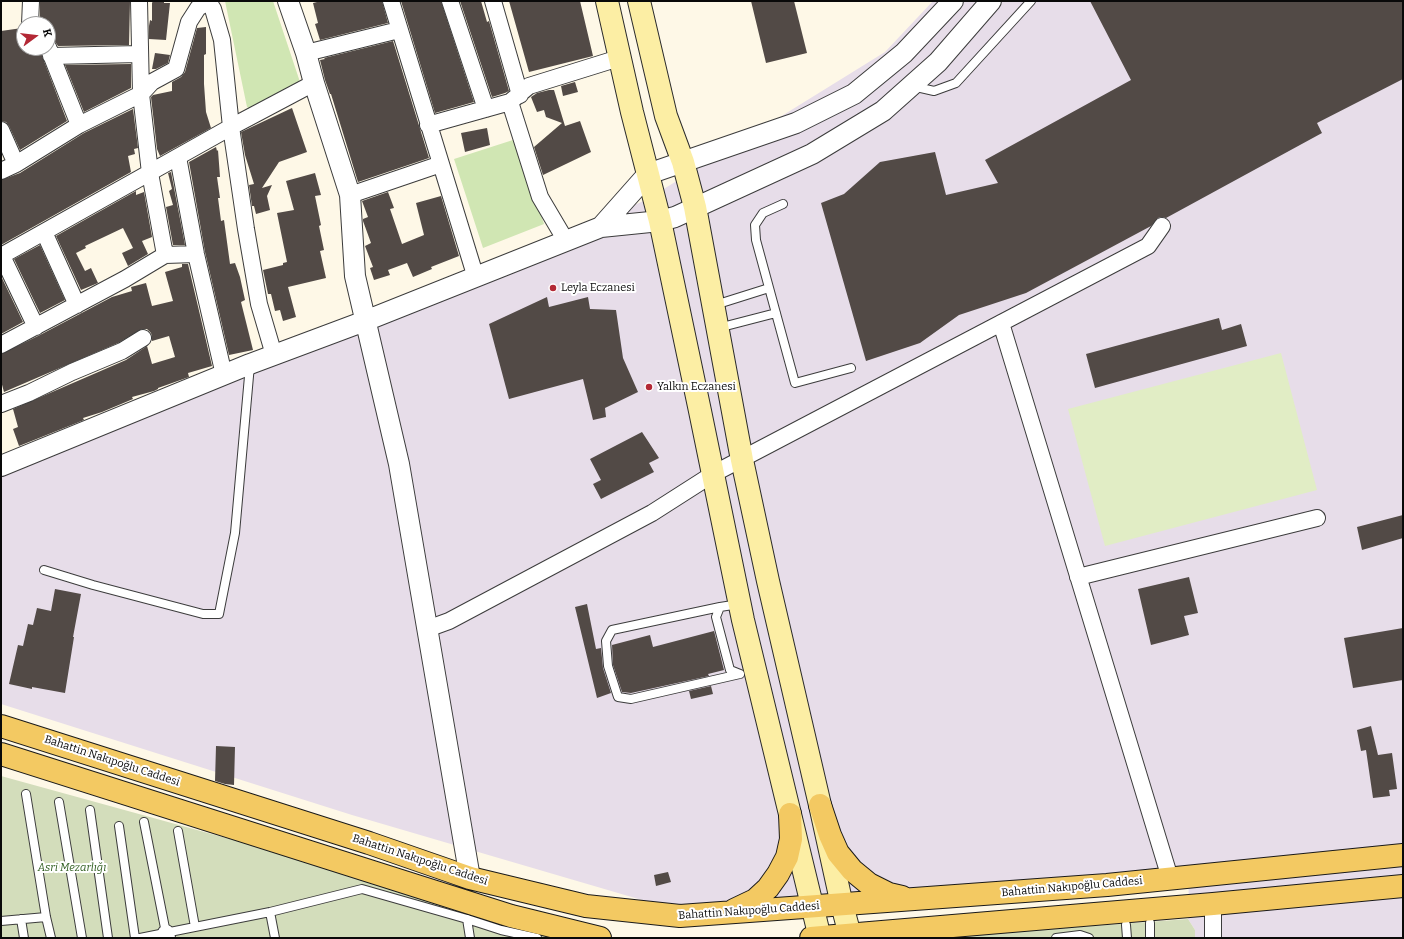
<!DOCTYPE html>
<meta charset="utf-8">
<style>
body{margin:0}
#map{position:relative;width:1404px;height:939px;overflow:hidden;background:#fef8e7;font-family:Bitter,serif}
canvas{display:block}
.frame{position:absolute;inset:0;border:2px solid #090909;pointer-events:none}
.north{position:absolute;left:16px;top:16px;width:40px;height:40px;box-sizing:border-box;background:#fff;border:1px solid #9d9d9d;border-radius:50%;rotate:75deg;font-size:11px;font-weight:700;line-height:16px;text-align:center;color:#090909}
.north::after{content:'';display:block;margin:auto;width:14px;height:18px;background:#b32835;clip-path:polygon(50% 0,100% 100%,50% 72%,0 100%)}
</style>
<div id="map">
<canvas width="1404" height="939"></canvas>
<div class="frame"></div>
<div class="north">K</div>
</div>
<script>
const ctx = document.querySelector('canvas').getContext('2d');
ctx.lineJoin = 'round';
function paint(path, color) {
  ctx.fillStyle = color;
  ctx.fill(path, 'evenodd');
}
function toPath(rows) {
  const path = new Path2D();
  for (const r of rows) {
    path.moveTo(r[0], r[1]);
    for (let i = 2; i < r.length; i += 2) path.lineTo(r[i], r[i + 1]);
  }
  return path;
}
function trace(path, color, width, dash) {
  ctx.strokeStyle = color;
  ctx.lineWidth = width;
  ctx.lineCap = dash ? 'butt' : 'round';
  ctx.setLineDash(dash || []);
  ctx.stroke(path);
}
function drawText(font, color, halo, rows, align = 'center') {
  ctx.font = font + ' Bitter,serif';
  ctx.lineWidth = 4;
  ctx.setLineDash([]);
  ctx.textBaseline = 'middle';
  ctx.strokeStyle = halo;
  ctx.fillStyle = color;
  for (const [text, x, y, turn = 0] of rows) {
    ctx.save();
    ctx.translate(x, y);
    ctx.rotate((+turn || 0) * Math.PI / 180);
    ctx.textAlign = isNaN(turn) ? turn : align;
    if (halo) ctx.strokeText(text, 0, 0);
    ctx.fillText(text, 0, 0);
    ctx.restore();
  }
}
const industrial = toPath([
 [933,1,1403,1,1403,938,1195,938,1195,930,1188,919,1189,873,676,910,352,815,1,704,1,473,646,200,885,52]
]);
const green = toPath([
 [225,1,273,1,300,82,252,110,247,107],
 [516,139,544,224,483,248,454,159]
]);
const cemetery = toPath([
 [1,776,589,938,1,938],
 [1188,919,1195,930,1195,938,931,938]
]);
const pitch = toPath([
 [1281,353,1317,490,1105,546,1068,409]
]);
const building = toPath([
 [40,1,130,2,129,45,58,46,54,40,48,38,48,24,40,24],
 [153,1,164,1,164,3,170,3,166,40,149,39,149,26,150,20,152,21,152,3],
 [321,1,382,1,388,23,320,40,315,24,318,23,313,3],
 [401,1,441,1,474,102,435,113],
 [460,1,481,1,487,22,489,21,509,91,505,93,492,97],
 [509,1,580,1,593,56,529,72],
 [751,1,794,1,807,53,766,63],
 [1090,1,1403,1,1403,79,1317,123,1322,133,1166,218,1162,217,1158,218,1151,226,1026,293,959,315,920,343,866,361,821,203,844,194,880,162,935,152,946,195,998,183,985,160,1131,80],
 [206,27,206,54,204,55,204,84,206,112,211,128,160,156,157,149,151,97,153,95,172,91,172,82,181,77,185,72,197,28],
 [22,28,24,31,24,48,39,48,67,121,20,150,9,126,6,122,1,121,1,31],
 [393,41,429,158,358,182,331,94,330,94,325,80,320,60,325,59,324,58],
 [155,53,170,55,168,63,156,69,152,69],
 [131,64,131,88,84,112,65,65],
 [575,82,578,92,563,96,561,86],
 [549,90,554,90,565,126,580,121,591,152,543,175,534,147,562,123,546,117,544,110,537,112,531,97,537,93],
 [292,108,307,152,279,162,262,188,272,185,267,196,270,210,256,214,254,206,252,206,249,185,254,184,245,155,241,132],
 [133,109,138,148,134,149,135,154,128,156,131,172,1,245,1,180,20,173,84,133],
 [487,128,490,145,465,152,461,133],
 [216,147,217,151,218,150,220,177,217,177,220,198,218,198,221,221,224,220,230,264,235,263,240,277,245,300,241,302,253,350,229,355,205,252,189,162],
 [171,172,185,245,173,245,166,207,173,205,169,191,172,189,168,173],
 [315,173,321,195,315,196,321,225,319,226,324,250,320,251,326,278,288,287,296,317,283,321,280,310,275,311,271,294,268,294,263,270,283,265,283,263,287,262,277,213,294,210,286,181],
 [136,191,136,195,144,192,152,237,142,241,148,254,128,266,122,253,133,248,123,228,85,246,86,248,76,253,85,271,91,268,98,283,81,290,56,236],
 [388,192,394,208,390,209,402,244,424,235,416,203,441,196,459,256,431,267,432,269,413,277,407,263,388,270,390,275,374,280,370,268,373,267,365,246,371,243,363,221,363,219,368,217,362,201],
 [40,245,65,300,40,313,14,259],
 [182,264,188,264,212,366,188,373,189,377,158,388,158,389,154,391,132,397,133,399,102,412,83,418,84,420,19,446,13,429,18,427,13,409,126,360,147,346,152,364,175,357,169,336,152,341,152,337,151,333,147,329,142,329,118,343,4,392,1,381,1,354,40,335,112,297,132,291,131,287,146,283,152,306,173,301,165,272,182,267],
 [1,276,23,322,1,334],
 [547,297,549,307,588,297,590,309,616,310,623,358,638,392,605,408,606,417,593,420,583,379,509,399,489,324],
 [1219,318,1222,330,1241,324,1247,346,1095,388,1086,354],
 [642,432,659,458,649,463,654,472,601,499,593,484,601,480,590,459],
 [1403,515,1403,538,1362,550,1357,527],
 [1189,577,1198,613,1184,616,1189,635,1151,645,1138,589],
 [55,589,81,594,73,637,74,637,65,693,32,687,32,689,9,684,18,645,23,646,28,624,33,625,37,608,51,611],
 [587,604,596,649,601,648,603,668,611,693,597,698,575,607],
 [1403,628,1403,680,1353,688,1344,638],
 [714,631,724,670,708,674,709,676,631,693,622,692,613,665,612,645,650,635,653,647],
 [711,686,713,694,691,699,689,691],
 [1371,726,1378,755,1392,753,1397,789,1389,790,1390,796,1373,798,1366,750,1361,751,1357,730],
 [216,746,235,747,234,785,225,784,215,781],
 [668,872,671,882,656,886,654,875]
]);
const service = toPath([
 [912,86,934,91,956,83,1031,1],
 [783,204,763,213,755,225,756,240,795,383,851,368],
 [715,305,769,288],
 [718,328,776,313],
 [44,570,93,585,203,614,219,614,235,533,250,365],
 [739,604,720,607,716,617,730,670,740,674],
 [720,607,612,630,606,641,608,666,618,697,631,699,740,674],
 [26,794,46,917,51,938],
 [59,802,82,938],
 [90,810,108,938],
 [144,822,166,933],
 [119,826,135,938],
 [178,831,195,927],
 [270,912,275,938],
 [21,919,24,938],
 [467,919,470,938],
 [1,921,46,917],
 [1150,923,1150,938],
 [1126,925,1127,938],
 [140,938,270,912,362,889,467,919,501,930,537,938],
 [1056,938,1080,935,1089,938]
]);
const minor = toPath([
 [139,1,141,94,150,173,165,255],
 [208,1,213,9,222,40,231,127,246,229,259,304,274,355],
 [391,1,476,278],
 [450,1,486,109],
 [493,1,520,95],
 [30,24,31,1],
 [48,47,79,125],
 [306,53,399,30],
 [51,56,139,54],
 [510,102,540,197,566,241],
 [428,125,510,102,529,86,619,58],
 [1,130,16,164],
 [178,157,196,254,224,375],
 [1,171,16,164,79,125,141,94,152,82,176,69,189,22,198,8,208,2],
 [350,195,441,164],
 [44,232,77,305],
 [1,256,231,127,314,83],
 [2,256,36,327],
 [1001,323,1170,878],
 [1,345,125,279,165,255,196,254],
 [1,404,29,393,72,372,122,351,143,338],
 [1078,577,1317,518],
 [427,629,449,621,652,513,713,474,1148,246,1162,226],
 [1213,904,1213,938],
 [166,933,167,938]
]);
const tertiary = toPath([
 [288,1,306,53,314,83,350,195,355,276,399,464,470,878],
 [953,1,904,53,854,94,796,123,648,174,601,227,660,221,675,217,812,154,883,111,938,62,991,1],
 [1,466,250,364,365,321,601,227]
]);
const secondary = toPath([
 [607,1,632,112,660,221,700,411,743,620,820,938],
 [639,1,666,116,683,162,695,207,742,460,768,581,820,805,842,905,850,935]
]);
const primary = toPath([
 [1,726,369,843,470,878,586,906,680,916,1107,885,1403,855],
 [1,754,511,916,600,938],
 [820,805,830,835,838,853,852,870,869,884,889,894,902,897],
 [734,910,755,900,768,888,778,874,787,857,791,839,790,814],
 [811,938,1213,904,1403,886]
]);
const markers = [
 [553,288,4,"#b32835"],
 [649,387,4,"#b32835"]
];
const poiNames = [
 ["Leyla Eczanesi",561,288],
 ["Yalkın Eczanesi",657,387]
];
const streetNames = [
 ["Bahattin Nakıpoğlu Caddesi",112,761,18],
 ["Bahattin Nakıpoğlu Caddesi",420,860,18],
 ["Bahattin Nakıpoğlu Caddesi",1072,887,-5],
 ["Bahattin Nakıpoğlu Caddesi",749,911,-4]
];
const parkNames = [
 ["Asri Mezarlığı",72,868]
];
paint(industrial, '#e7dde9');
paint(green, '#d0e6b3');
paint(cemetery, '#d3ddbb');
paint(pitch, '#e1edc5');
paint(building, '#524a46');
trace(service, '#3c3c3c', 10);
trace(minor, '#3c3c3c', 18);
trace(tertiary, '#3c3c3c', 22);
trace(secondary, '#2b2b2b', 24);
trace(primary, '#1a1a1a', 24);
trace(service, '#fff', 8);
trace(minor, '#fff', 16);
trace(tertiary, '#fff', 20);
trace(secondary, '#fceea4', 22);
trace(primary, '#f3c962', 22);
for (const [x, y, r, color] of markers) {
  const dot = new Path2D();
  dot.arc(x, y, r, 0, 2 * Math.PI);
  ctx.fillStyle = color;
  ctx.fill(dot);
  trace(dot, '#fff', 1.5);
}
drawText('11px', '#090909', '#fff', poiNames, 'left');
drawText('11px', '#090909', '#fff', streetNames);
drawText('italic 11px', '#2e5d1e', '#fff', parkNames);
</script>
